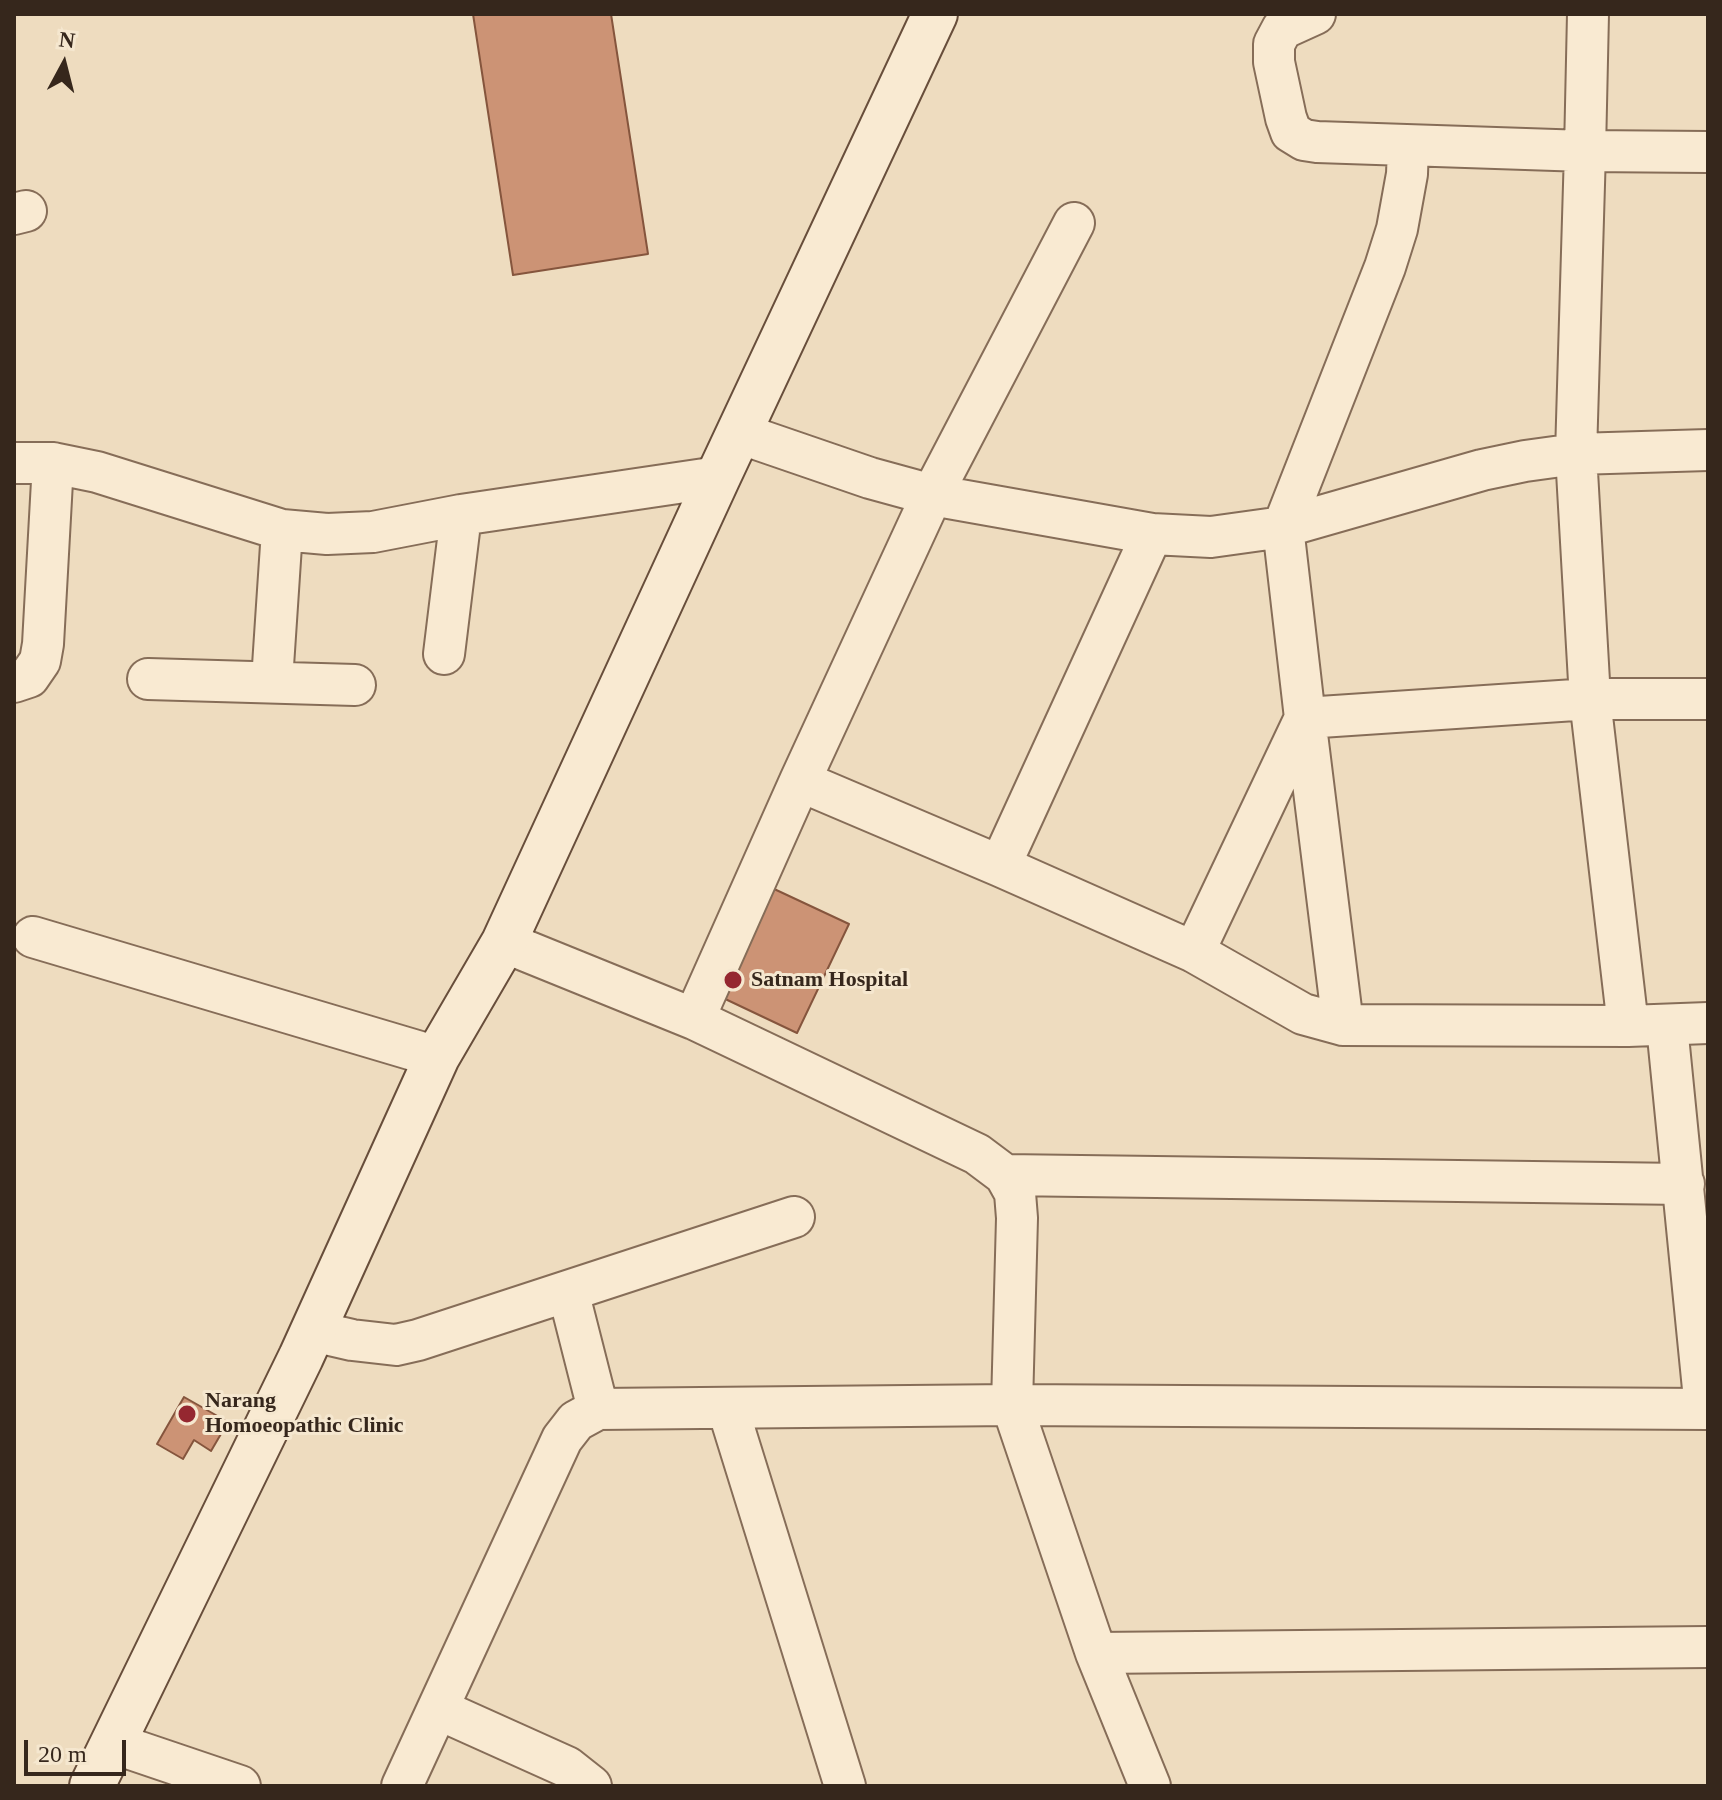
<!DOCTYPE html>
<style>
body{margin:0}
#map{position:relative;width:1722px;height:1800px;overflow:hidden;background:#eedcbf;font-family:Georgia,serif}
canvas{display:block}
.frame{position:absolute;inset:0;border:16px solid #36271c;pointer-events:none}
.north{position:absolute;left:24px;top:24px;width:80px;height:80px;-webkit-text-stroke:6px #f5e7cf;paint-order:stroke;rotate:7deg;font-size:22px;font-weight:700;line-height:32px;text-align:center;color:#36271c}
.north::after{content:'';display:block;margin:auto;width:28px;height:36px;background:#36271c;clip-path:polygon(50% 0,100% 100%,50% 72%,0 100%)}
.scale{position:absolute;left:24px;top:1740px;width:102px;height:36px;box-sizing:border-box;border:4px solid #36271c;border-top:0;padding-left:10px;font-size:24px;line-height:28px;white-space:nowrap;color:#36271c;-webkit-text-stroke:6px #f5e7cf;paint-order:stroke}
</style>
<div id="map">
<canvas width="1722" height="1800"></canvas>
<div class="frame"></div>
<div class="north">N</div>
<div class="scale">20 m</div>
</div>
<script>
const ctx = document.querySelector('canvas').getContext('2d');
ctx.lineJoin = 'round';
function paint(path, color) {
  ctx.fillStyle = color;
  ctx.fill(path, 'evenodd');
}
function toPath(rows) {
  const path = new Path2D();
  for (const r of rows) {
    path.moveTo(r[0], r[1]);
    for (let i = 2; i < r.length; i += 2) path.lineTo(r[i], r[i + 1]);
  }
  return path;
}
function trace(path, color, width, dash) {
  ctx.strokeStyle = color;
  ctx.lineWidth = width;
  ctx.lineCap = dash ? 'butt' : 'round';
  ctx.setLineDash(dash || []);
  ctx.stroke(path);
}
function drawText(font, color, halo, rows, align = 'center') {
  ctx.font = font + ' Georgia,serif';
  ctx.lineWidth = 6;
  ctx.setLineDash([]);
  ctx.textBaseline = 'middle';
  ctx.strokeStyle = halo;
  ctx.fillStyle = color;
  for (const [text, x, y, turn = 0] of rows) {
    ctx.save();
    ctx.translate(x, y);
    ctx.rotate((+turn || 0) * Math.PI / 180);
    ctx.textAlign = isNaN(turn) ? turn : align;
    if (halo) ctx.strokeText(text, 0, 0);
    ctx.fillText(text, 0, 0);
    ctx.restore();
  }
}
const building = toPath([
 [473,14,611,14,648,254,513,275,473,14],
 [772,888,849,924,797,1033,721,997,772,888],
 [184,1397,228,1422,211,1451,194,1440,183,1459,157,1444,184,1397]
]);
const street = toPath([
 [1315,14,1282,29,1274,44,1274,62,1286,118,1291,132,1304,140,1317,142,1585,151,1588,14],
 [1408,146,1407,174,1397,229,1385,267,1283,527,1305,718,1343,1025,1628,1026,1708,1023],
 [14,214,26,211],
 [739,433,870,478,932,495,1152,534,1211,537,1283,527,1482,470,1525,461,1576,454,1708,450],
 [14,463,53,463,97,472,282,530,327,534,373,532,461,515,718,477],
 [444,654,461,515],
 [148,679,355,685],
 [272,681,282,530],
 [14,682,29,677,40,661,43,644,53,463],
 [800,781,1000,866,1194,952,1303,1014,1343,1025],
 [1000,866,1152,534],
 [33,937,437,1057],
 [504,942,694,1019,977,1154,1005,1175,1015,1193,1017,1218,1012,1405,1096,1653,1150,1786],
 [1194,952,1305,718,1590,699,1708,699],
 [694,1019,800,781,932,495,1074,223],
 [1628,1026,1590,699,1576,454,1585,151,1708,152],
 [1667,1026,1705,1409],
 [1005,1175,1684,1184],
 [568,1291,598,1409],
 [313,1331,352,1340,396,1345,418,1340,794,1217],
 [728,1409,845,1786],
 [1096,1653,1708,1647],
 [438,1709,567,1767,591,1786],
 [113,1743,240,1786],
 [402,1786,562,1439,576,1421,598,1409,1012,1405,1708,1409]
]);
const secondary = toPath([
 [92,1786,301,1357,437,1057,504,942,718,477,935,14]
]);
const markers = [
 [733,980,10,"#952730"],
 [187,1414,10,"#952730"]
];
const poiNames = [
 ["Satnam Hospital",751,980],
 ["Narang",205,1401],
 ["Homoeopathic Clinic",205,1426]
];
paint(building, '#cc9375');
trace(building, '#85553d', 2);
trace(street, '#866d58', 44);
trace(secondary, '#684e3b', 48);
trace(street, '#f9ead2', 40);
trace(secondary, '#f9ead2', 44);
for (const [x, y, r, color] of markers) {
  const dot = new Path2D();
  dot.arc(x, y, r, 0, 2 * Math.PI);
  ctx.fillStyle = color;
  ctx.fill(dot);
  trace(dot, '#f5e7cf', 3);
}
drawText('bold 22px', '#36271c', '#f5e7cf', poiNames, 'left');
</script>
